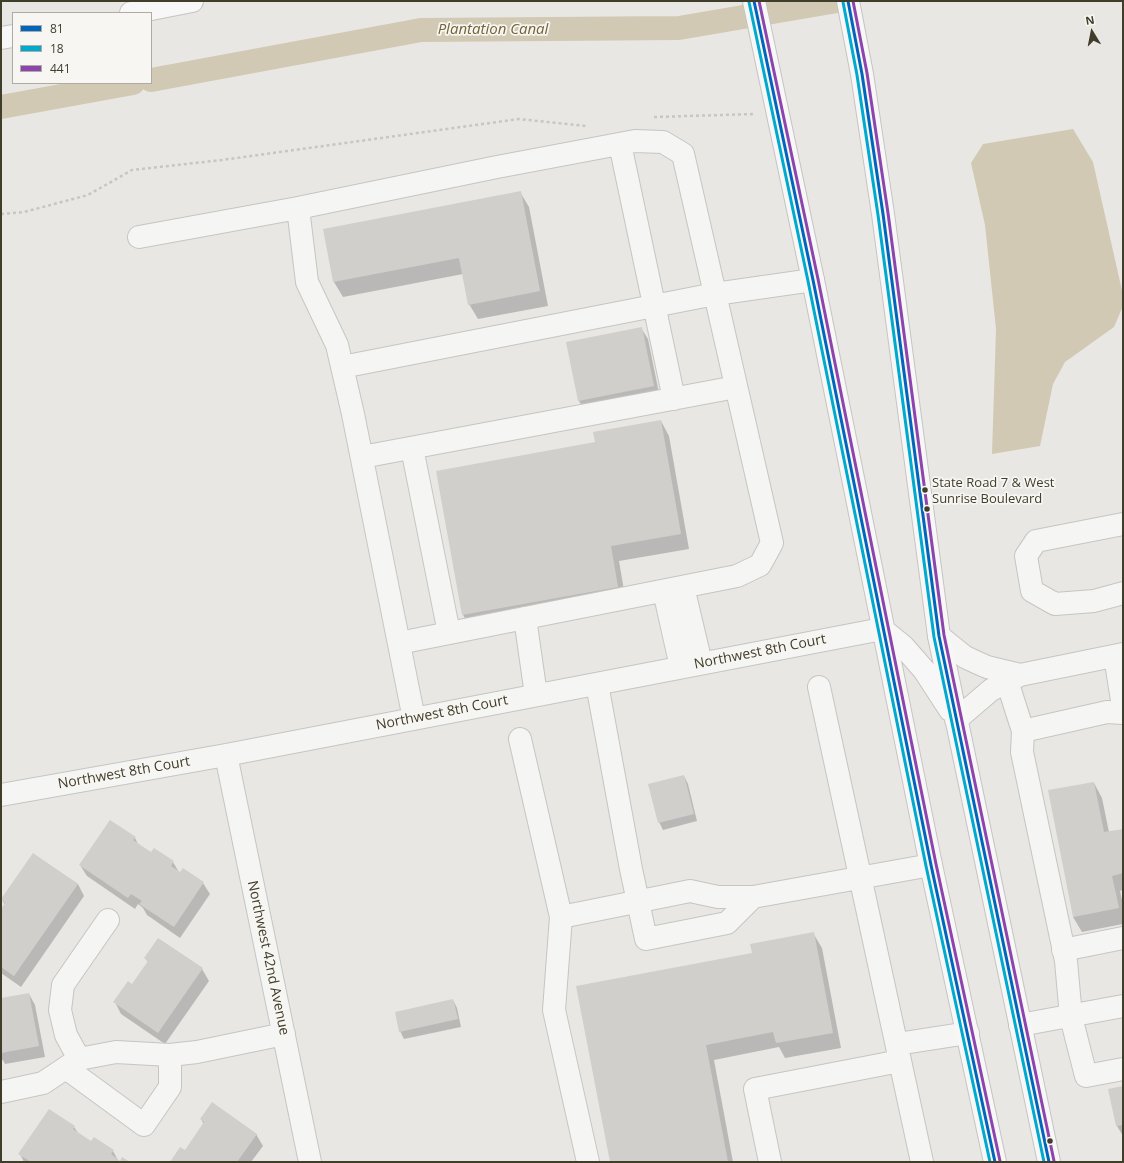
<!DOCTYPE html>
<style>
body{margin:0}
#map{position:relative;width:1124px;height:1163px;overflow:hidden;background:#e8e7e4;font-family:"Open Sans",sans-serif}
canvas{display:block}
.frame{position:absolute;inset:0;border:2px solid #413d2b;pointer-events:none}
.legend{position:absolute;left:12px;top:12px;width:140px;height:72px;box-sizing:border-box;background:#f7f6f2;border:1px solid #aeaca2;margin:0;padding:5px 7px;list-style:none;font-size:12px;color:#413d2b}
.legend li{display:flex;align-items:center;gap:8px;height:20px}
.legend b{width:20px;border:1px solid #aeaca2}
.north{position:absolute;left:1072px;top:12px;width:40px;height:40px;-webkit-text-stroke:3px #f7f6f2;paint-order:stroke;rotate:350deg;font-size:11px;font-weight:700;line-height:16px;text-align:center;color:#413d2b}
.north::after{content:'';display:block;margin:auto;width:14px;height:18px;background:#413d2b;clip-path:polygon(50% 0,100% 100%,50% 72%,0 100%)}
</style>
<div id="map">
<canvas width="1124" height="1163"></canvas>
<div class="frame"></div>
<ul class="legend">
<li><b style="height:5px;background:#0065bd"></b>81</li>
<li><b style="height:5px;background:#00a9ce"></b>18</li>
<li><b style="height:5px;background:#8e44ad"></b>441</li>
</ul>
<div class="north">N</div>
</div>
<script>
const ctx = document.querySelector('canvas').getContext('2d');
ctx.lineJoin = 'round';
function paint(path, color) {
  ctx.fillStyle = color;
  ctx.fill(path, 'evenodd');
}
function toPath(rows) {
  const path = new Path2D();
  for (const r of rows) {
    path.moveTo(r[0], r[1]);
    for (let i = 2; i < r.length; i += 2) path.lineTo(r[i], r[i + 1]);
  }
  return path;
}
function trace(path, color, width, dash) {
  ctx.strokeStyle = color;
  ctx.lineWidth = width;
  ctx.lineCap = dash ? 'butt' : 'round';
  ctx.setLineDash(dash || []);
  ctx.stroke(path);
}
function drawText(font, color, halo, rows, align = 'center') {
  ctx.font = font + ' "Open Sans",sans-serif';
  ctx.lineWidth = 3.5;
  ctx.setLineDash([]);
  ctx.textBaseline = 'middle';
  ctx.strokeStyle = halo;
  ctx.fillStyle = color;
  for (const [text, x, y, turn = 0] of rows) {
    ctx.save();
    ctx.translate(x, y);
    ctx.rotate((+turn || 0) * Math.PI / 180);
    ctx.textAlign = isNaN(turn) ? turn : align;
    if (halo) ctx.strokeText(text, 0, 0);
    ctx.fillText(text, 0, 0);
    ctx.restore();
  }
}
const water = toPath([
 [1073,129,1093,162,1123,295,1123,306,1114,327,1065,362,1053,384,1040,446,992,454,996,329,985,225,971,163,983,144]
]);
const shadow = toPath([
 [520,192,529,207,548,306,478,319,469,304,463,274,343,297,334,282,324,230],
 [641,328,648,339,660,398,586,413,579,401,567,343],
 [661,421,669,436,689,549,619,561,626,602,472,630,463,615,596,443],
 [684,776,688,784,697,821,663,830,659,822],
 [1094,783,1102,798,1109,832,1123,830,1123,890,1120,891,1123,904,1123,924,1082,932,1073,917],
 [110,821,135,838,139,846,152,854,173,862,180,874,183,869,203,883,210,894,180,938,147,915,143,908,138,904,135,909,87,876,80,865],
 [33,854,78,884,84,896,21,987,1,973,1,911,5,905,2,900],
 [813,933,822,948,841,1048,785,1058,779,1047,714,1060,733,1162,611,1162,753,954],
 [159,939,202,969,209,981,165,1044,121,1014,115,1002,132,985,148,962,145,958],
 [29,994,35,1005,45,1057,5,1064,3,1060,1,1061,1,999],
 [453,1000,457,1008,461,1027,404,1039,400,1031],
 [1123,1087,1123,1136,1117,1126,1110,1090],
 [201,1119,256,1134,263,1146,251,1162,171,1162,185,1151,204,1125],
 [74,1127,79,1134,91,1143,113,1151,119,1162,24,1162,20,1154]
]);
const canal = toPath([
 [151,80,421,30,679,28,837,1],
 [1,107,133,83]
]);
const building = toPath([
 [521,191,540,291,468,305,459,258,333,282,323,229],
 [642,327,654,386,578,401,566,342],
 [661,420,681,534,611,546,618,587,462,615,436,471,595,442,593,432],
 [684,775,694,814,658,823,648,784],
 [1094,782,1104,832,1123,829,1123,873,1112,876,1119,908,1073,917,1048,790],
 [110,820,136,837,133,840,151,852,154,848,174,861,171,866,180,872,183,868,204,882,174,927,139,904,142,901,131,894,128,898,79,865],
 [33,853,78,884,14,976,1,967,1,909,5,903,1,899],
 [814,932,833,1033,776,1043,773,1032,706,1045,728,1162,610,1162,576,986,752,953,750,944],
 [158,938,203,968,158,1033,113,1002,128,981,132,984,148,961,144,958],
 [29,993,39,1046,1,1053,1,998],
 [453,999,458,1019,399,1032,395,1012],
 [1123,1086,1123,1125,1116,1126,1108,1089],
 [212,1102,257,1134,237,1162,170,1162,180,1147,185,1150,204,1122,200,1119],
 [49,1109,75,1126,73,1129,91,1141,94,1137,114,1150,111,1154,120,1161,122,1157,130,1162,31,1162,18,1154]
]);
const path = toPath([
 [654,117,755,114],
 [1,214,24,212,88,195,132,170,222,160,519,119,586,126]
]);
const minor = toPath([
 [620,144,674,399],
 [139,237,298,208],
 [342,367,715,294,813,280],
 [412,448,449,633],
 [362,457,736,387],
 [1123,524,1036,541,1026,556,1032,591,1055,604,1094,601,1123,593],
 [683,587,701,663],
 [664,591,681,667],
 [525,618,536,695],
 [939,636,965,657,978,663,987,667,1020,675],
 [399,643,737,576,760,565,772,543,683,154,663,142,635,141,497,167,298,208,307,282,337,345,353,414,414,719],
 [1115,656,1123,707],
 [1007,681,1023,731,1022,752,1066,961,1071,1017,1086,1076,1123,1069],
 [597,684,631,869,646,939,727,923,753,897],
 [819,687,922,1162],
 [956,720,991,690,1020,675,1123,654],
 [1023,731,1107,712,1123,713],
 [520,739,561,917,554,1010,588,1162],
 [226,755,310,1162],
 [1,795,226,755,882,629],
 [561,917,690,891,718,897,753,897,931,865],
 [1063,950,1123,938],
 [1020,1025,1123,1006],
 [897,1044,968,1033],
 [79,1059,116,1052,170,1055,197,1052,284,1034],
 [66,1068,144,1125,170,1087,170,1055],
 [1,1092,43,1083,79,1059,66,1035,60,1010,63,985,108,920],
 [770,1162,755,1089,900,1061]
]);
const major = toPath([
 [754,1,813,280,931,865,995,1162],
 [848,1,862,74,883,214,939,636,1049,1162],
 [131,13,192,1],
 [1,38,13,36],
 [882,629,903,646,924,670,950,710]
]);
const bus1 = toPath([
 [754,1,813,280,931,865,995,1162],
 [848,1,862,74,883,214,939,636,1049,1162]
]);
const bus2 = toPath([
 [749,2,808,281,926,866,990,1162],
 [843,2,857,75,878,215,934,637,1044,1162]
]);
const bus3 = toPath([
 [759,1,818,279,936,864,1000,1161],
 [853,1,867,73,888,213,944,635,1054,1161]
]);
const markers = [
 [925,490,3.5,"#413d2b"],
 [927,509,3.5,"#413d2b"],
 [1050,1141,3.5,"#413d2b"]
];
const busNames = [
 ["State Road 7 & West",932,483],
 ["Sunrise Boulevard",932,499]
];
const streetNames = [
 ["Northwest 8th Court",760,652,-11],
 ["Northwest 8th Court",442,713,-11],
 ["Northwest 8th Court",124,773,-10],
 ["Northwest 42nd Avenue",268,958,78]
];
const waterNames = [
 ["Plantation Canal",493,30]
];
paint(water, '#d2c9b4');
paint(shadow, '#0003');
trace(canal, '#d2c9b4', 24);
paint(building, '#d0cfcc');
trace(minor, '#c6c5c2', 24);
trace(major, '#c6c4c0', 24);
trace(path, '#c7c6c2', 2.5, [3, 3]);
trace(minor, '#f5f5f3', 22);
trace(major, '#f7f7f7', 22);
trace(bus1, '#0065bd', 3);
trace(bus2, '#00a9ce', 3);
trace(bus3, '#8e44ad', 3);
for (const [x, y, r, color] of markers) {
  const dot = new Path2D();
  dot.arc(x, y, r, 0, 2 * Math.PI);
  ctx.fillStyle = color;
  ctx.fill(dot);
  trace(dot, '#f7f6f2', 1.5);
}
drawText('13px', '#413d2b', '#f7f6f2', busNames, 'left');
drawText('14px', '#413d2b', '#f7f6f2', streetNames);
drawText('italic 15px', '#736337', '#f7f6f2', waterNames);
</script>
